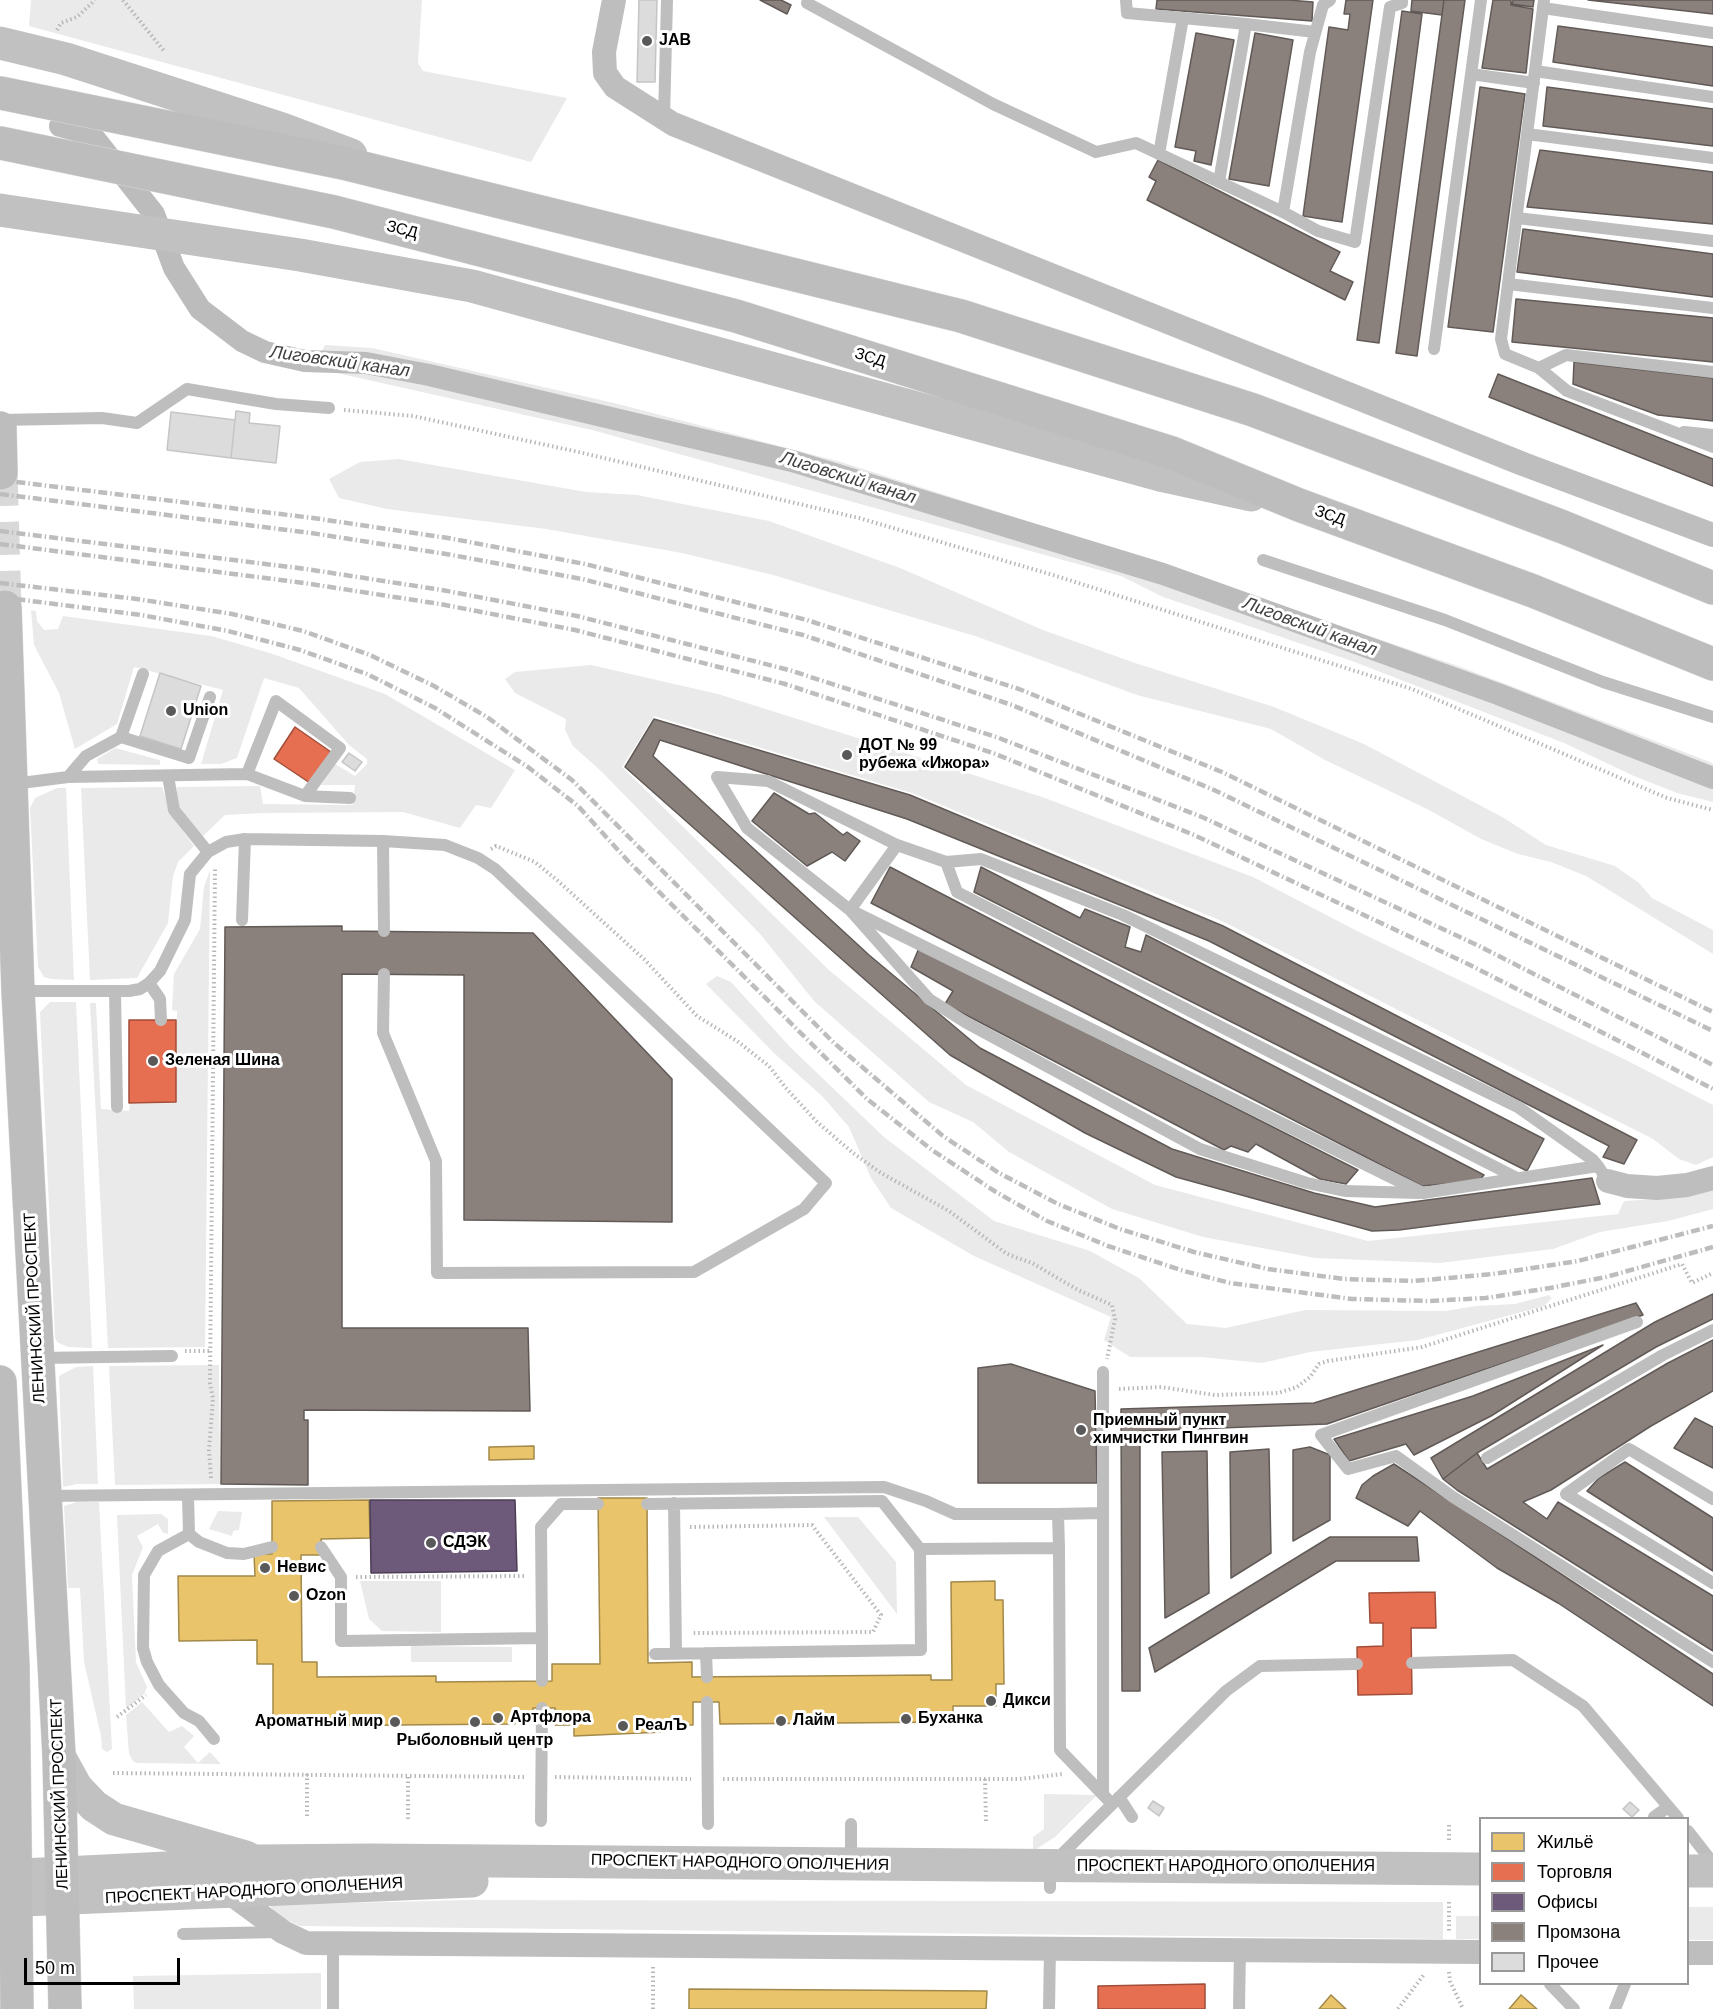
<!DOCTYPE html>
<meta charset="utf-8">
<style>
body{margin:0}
#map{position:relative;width:1713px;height:2009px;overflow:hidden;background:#fff;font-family:Arial,sans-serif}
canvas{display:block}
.legend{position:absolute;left:1479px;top:1817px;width:210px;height:168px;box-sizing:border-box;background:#fff;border:2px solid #999;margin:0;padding:8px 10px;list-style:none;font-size:18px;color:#000}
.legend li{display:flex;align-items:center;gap:12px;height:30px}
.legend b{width:30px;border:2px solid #999}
.scale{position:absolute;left:24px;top:1958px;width:156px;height:27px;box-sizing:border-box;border:3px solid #000;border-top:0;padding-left:8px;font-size:18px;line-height:21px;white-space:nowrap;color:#000;-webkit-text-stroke:4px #fff;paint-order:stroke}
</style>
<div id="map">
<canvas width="1713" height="2009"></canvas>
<ul class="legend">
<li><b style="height:16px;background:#e9c46a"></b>Жильё</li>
<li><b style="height:16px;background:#e76f51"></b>Торговля</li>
<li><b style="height:16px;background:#6d597a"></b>Офисы</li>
<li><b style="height:16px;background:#8a817c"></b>Промзона</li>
<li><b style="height:16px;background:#dcdcdc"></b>Прочее</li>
</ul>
<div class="scale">50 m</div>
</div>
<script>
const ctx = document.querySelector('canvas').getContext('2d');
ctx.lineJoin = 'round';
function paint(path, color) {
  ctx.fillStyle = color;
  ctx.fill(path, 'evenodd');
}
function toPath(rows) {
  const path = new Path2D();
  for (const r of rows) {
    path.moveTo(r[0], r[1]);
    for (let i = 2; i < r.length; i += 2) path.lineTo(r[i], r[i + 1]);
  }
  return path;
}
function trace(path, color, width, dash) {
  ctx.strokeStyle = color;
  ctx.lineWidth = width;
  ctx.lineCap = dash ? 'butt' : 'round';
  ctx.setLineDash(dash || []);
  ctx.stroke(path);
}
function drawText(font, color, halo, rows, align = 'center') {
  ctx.font = font + ' Arial,sans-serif';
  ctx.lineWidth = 6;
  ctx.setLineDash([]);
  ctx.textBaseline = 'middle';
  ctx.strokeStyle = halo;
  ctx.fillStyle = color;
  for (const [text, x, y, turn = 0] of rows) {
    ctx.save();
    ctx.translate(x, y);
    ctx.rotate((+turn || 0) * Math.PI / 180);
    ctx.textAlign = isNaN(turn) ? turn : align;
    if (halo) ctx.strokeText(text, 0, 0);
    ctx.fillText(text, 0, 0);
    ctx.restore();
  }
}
const green = toPath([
 [31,0,422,0,418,63,423,71,567,98,531,162,29,26],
 [325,345,372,348,614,403,841,462,1084,539,1461,667,1710,762,1713,764,1713,802,1677,793,1634,776,1564,743,1352,661,1163,597,1121,576,592,430,319,369,317,361],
 [399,459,586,492,637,495,769,521,900,568,1043,630,1135,663,1274,707,1364,744,1504,818,1546,845,1615,866,1639,883,1652,898,1713,930,1713,954,1586,876,1551,862,1518,854,1481,839,1429,810,1325,760,1271,729,1137,695,978,637,773,575,682,553,546,529,387,509,339,498,329,479,360,462],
 [31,610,36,611,37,621,44,630,58,629,63,616,211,636,270,653,385,694,515,770,491,808,476,805,460,828,403,812,263,813,225,815,202,837,181,811,176,800,177,787,260,786,263,804,353,805,355,785,321,785,335,764,355,776,367,764,367,759,349,745,299,688,264,678,237,758,221,764,201,764,223,690,134,667,117,724,75,749,59,693,34,645],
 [591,665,718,694,902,752,1045,798,1253,877,1361,933,1626,1060,1713,1105,1713,1157,1696,1165,1679,1159,1653,1139,1224,922,915,794,654,716,622,767,829,970,966,1085,1155,1185,1368,1241,1618,1214,1624,1201,1676,1198,1713,1187,1713,1209,1668,1221,1600,1232,1553,1249,1440,1263,1315,1258,1203,1237,1112,1209,1009,1152,973,1122,929,1102,814,1001,761,935,602,772,573,746,565,730,566,719,515,693,505,679,515,672],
 [115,748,160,760,160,765,98,764,97,759],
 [162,787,172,816,194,846,178,862,173,876,168,923,137,978,90,980,81,788],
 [57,788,66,788,74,980,51,979,44,977,38,967,30,808,35,798],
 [210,870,205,1347,108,1348,90,1003,96,1003,101,1109,129,1111,130,1104,176,1103,177,1011,172,1010,174,974,200,929,204,887],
 [717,976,731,982,791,1048,884,1137,994,1221,1090,1251,1139,1278,1187,1324,1226,1328,1305,1310,1445,1311,1476,1306,1515,1304,1549,1295,1552,1298,1544,1306,1418,1340,1310,1352,1262,1363,1201,1357,1130,1357,1104,1340,1111,1317,974,1256,891,1208,871,1178,849,1127,822,1096,775,1054,706,984],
 [50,1002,76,1002,92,1348,68,1347,57,1342,55,1337,40,1012],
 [219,1365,220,1484,115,1485,109,1366],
 [93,1366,98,1484,77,1484,63,1487,59,1376,76,1367],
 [77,1502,99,1502,112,1749,107,1752,102,1749,101,1736,84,1662,80,1588,68,1588,64,1506],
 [218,1511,242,1512,239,1530,233,1531,232,1536,209,1529],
 [161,1514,168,1519,168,1534,163,1533,158,1524,137,1536,143,1547,132,1575,136,1662,147,1687,144,1694,126,1709,117,1515],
 [824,1517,858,1517,896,1562,897,1614],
 [360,1581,441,1581,441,1632,382,1631,369,1619],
 [411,1646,512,1647,512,1662,411,1662],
 [142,1702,169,1732,182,1726,194,1736,184,1747,198,1763,210,1752,221,1764,136,1763,133,1761,129,1754,126,1715],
 [1044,1794,1097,1795,1055,1837,1033,1851,1033,1837,1044,1829],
 [468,1900,1443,1902,1443,1939,300,1926,276,1915,270,1905],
 [1688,1907,1713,1907,1713,1940,1688,1940],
 [1456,1916,1480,1916,1480,1939,1456,1939],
 [321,1973,321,2009,134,2009,133,1976]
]);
const homes = toPath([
 [534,1446,534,1459,489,1460,489,1447,534,1446],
 [598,1498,647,1498,648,1663,692,1662,692,1677,931,1675,931,1680,952,1680,951,1582,995,1581,995,1600,1003,1600,1004,1684,996,1684,996,1706,953,1706,953,1722,720,1724,719,1702,693,1702,693,1725,674,1725,663,1732,574,1736,574,1725,555,1725,555,1708,533,1708,533,1721,515,1721,515,1724,273,1726,273,1664,257,1664,257,1640,179,1641,178,1576,255,1576,254,1554,272,1554,272,1501,369,1500,370,1538,321,1539,322,1555,301,1555,302,1662,317,1662,317,1677,436,1676,436,1682,552,1681,552,1664,600,1664,598,1498],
 [689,1989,987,1991,986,2009,689,2009,689,1989],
 [1331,1995,1346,2009,1319,2009,1331,1995],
 [1521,1995,1537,2009,1509,2009,1521,1995]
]);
const shops = toPath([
 [295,727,331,752,310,783,274,759,295,727],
 [129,1020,176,1020,176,1102,129,1103,129,1020],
 [1435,1592,1436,1628,1411,1628,1412,1694,1358,1695,1357,1647,1383,1646,1383,1623,1370,1623,1369,1593,1435,1592],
 [1205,1984,1205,2009,1098,2009,1098,1986,1205,1984]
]);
const offices = toPath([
 [370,1500,515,1500,517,1571,371,1573,370,1500]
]);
const industry = toPath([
 [760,0,781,0,791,5,787,14,760,0],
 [1157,0,1288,0,1313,2,1312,21,1156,9,1157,0],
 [1346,0,1373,0,1342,222,1303,216,1329,27,1348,30,1350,14,1344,14,1346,0],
 [1412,0,1444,0,1442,15,1411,11,1412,0],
 [1444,0,1465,0,1417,356,1396,353,1444,0],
 [1493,0,1511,0,1511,5,1533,9,1526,73,1482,68,1493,0],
 [1513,0,1534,0,1533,7,1512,4,1513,0],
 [1588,0,1713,0,1713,14,1588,0],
 [1402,11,1422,14,1379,343,1357,340,1402,11],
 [1558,26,1713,47,1713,86,1553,62,1558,26],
 [1196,33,1234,40,1211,165,1194,161,1196,151,1175,147,1196,33],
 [1255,33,1293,40,1269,186,1229,179,1255,33],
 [1480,87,1525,94,1493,332,1448,327,1480,87],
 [1547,87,1713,109,1713,146,1543,126,1547,87],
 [1540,150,1713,172,1713,224,1527,207,1540,150],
 [1158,160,1340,252,1330,271,1353,282,1345,300,1147,200,1156,181,1149,177,1158,160],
 [1523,229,1713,254,1713,297,1517,272,1523,229],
 [1516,299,1713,318,1713,362,1512,342,1516,299],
 [1574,362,1713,378,1713,421,1658,415,1573,384,1574,362],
 [1498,374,1713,459,1713,486,1489,397,1498,374],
 [654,719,910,795,1223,926,1637,1140,1624,1164,1603,1157,1609,1146,1209,941,907,819,660,740,653,756,869,955,980,1048,1172,1149,1314,1193,1375,1207,1592,1178,1600,1204,1399,1230,1372,1231,1176,1177,1085,1133,950,1055,625,767,654,719],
 [774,793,809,814,815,813,843,835,847,832,860,841,845,861,832,852,807,866,752,821,774,793],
 [890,867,1484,1175,1479,1181,1422,1186,871,903,890,867],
 [981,867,1080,918,1085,909,1130,927,1125,947,1141,952,1146,935,1544,1139,1527,1171,974,892,981,867],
 [342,926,342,931,533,933,672,1079,672,1222,464,1220,464,975,342,974,342,1328,528,1328,530,1411,304,1410,304,1420,308,1420,308,1485,221,1484,225,927,342,926],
 [919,948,1358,1170,1346,1184,1320,1179,1256,1144,1248,1152,1231,1146,1224,1150,945,1004,953,991,911,967,919,948],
 [1713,1294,1713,1319,1656,1347,1477,1453,1443,1479,1431,1458,1655,1322,1713,1294],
 [1636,1303,1643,1315,1327,1424,1140,1431,1140,1691,1122,1691,1121,1409,1314,1403,1636,1303],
 [1713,1340,1713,1391,1651,1426,1551,1490,1523,1502,1547,1519,1558,1502,1713,1596,1713,1651,1457,1490,1443,1479,1477,1453,1487,1469,1668,1363,1713,1340],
 [1603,1345,1491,1416,1414,1455,1406,1444,1349,1461,1334,1439,1473,1396,1603,1345],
 [1011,1364,1095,1391,1097,1483,978,1483,978,1368,1011,1364],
 [1695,1418,1713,1427,1713,1468,1674,1448,1695,1418],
 [1310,1447,1330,1455,1330,1520,1293,1541,1293,1450,1310,1447],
 [1269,1449,1271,1553,1231,1578,1230,1452,1269,1449],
 [1207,1451,1209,1593,1165,1618,1162,1452,1207,1451],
 [1625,1462,1713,1518,1713,1571,1587,1491,1599,1478,1625,1462],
 [1394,1464,1713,1674,1713,1706,1558,1603,1497,1568,1420,1511,1408,1526,1356,1498,1362,1485,1373,1476,1394,1464],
 [1330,1537,1417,1537,1419,1561,1336,1561,1155,1672,1149,1648,1330,1537]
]);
const canal = toPath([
 [60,126,92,135,154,214,174,268,200,309,242,341,265,352,305,361,366,363,429,375,792,461,1163,574,1498,694,1713,778]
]);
const building = toPath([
 [639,0,657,0,655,82,637,82,639,0],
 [236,411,250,413,249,423,280,426,276,463,231,458,236,411],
 [171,412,235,420,231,458,167,450,171,412],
 [160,673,201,686,181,749,140,736,160,673],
 [349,753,362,762,355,771,342,762,349,753],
 [1153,1801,1164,1808,1159,1816,1148,1808,1153,1801],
 [1630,1802,1639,1810,1632,1817,1623,1809,1630,1802]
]);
const primaryTunnel = toPath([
 [1,473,5,607]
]);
const path = toPath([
 [123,0,164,51],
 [57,30,61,23,77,17,95,0],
 [344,410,413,416,574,451,859,518,1053,575,1412,689,1667,798,1713,810],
 [491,849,496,846,535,862,558,881,645,960,697,1016,737,1041,769,1066,785,1087,816,1121,853,1153,881,1173,949,1211,1007,1254,1032,1263,1078,1290,1112,1305,1115,1319,1107,1359],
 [185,1351,211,1351],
 [1119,1389,1161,1387,1215,1395,1278,1393,1297,1387,1310,1377,1319,1364,1328,1361,1422,1347,1682,1264,1692,1283,1713,1273],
 [211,1478,209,1450,213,1398,210,1384,215,868],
 [690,1527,812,1525,881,1615,873,1632,692,1633],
 [356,1577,525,1576],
 [117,1717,146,1695],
 [113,1773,526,1777],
 [307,1774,307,1818],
 [555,1777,691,1779],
 [723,1779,1020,1779,1063,1774],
 [985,1779,986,1823],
 [408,1819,408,1775],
 [1449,1825,1449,1842],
 [1449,1902,1449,1931],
 [1449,1972,1450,1981,1463,2009],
 [653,2009,653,1965],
 [1398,2009,1425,1973]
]);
const service = toPath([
 [1126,0,1127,13,1183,18],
 [1544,0,1501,339,1505,354,1539,368,1567,391,1713,447],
 [807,3,993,104,1096,152,1136,143,1283,212,1310,52,1323,5,1330,0],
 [1543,8,1713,33],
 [1535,71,1713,97],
 [1471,74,1534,83],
 [664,118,667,0],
 [1527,134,1713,158],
 [1159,154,1183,18,1246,24],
 [1219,182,1246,24,1315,32],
 [1283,212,1318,231,1355,242,1390,7,1402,3,1402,0],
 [1517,218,1713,241],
 [1508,284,1713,308],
 [1434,349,1481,0],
 [1539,368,1566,355,1713,372],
 [0,420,102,418,137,423,187,389,276,404,329,408],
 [1684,432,1713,435],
 [1263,560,1445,620,1603,682,1713,717],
 [121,737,189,758,210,697],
 [168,776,174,810,208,852],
 [68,777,86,756,121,737,143,674],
 [13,784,68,777,247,774,276,701,340,748,305,796,247,774],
 [305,796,350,798],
 [383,841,384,931],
 [897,845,850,910,929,999,965,1022,1200,1149,1307,1183,1345,1191,1419,1193],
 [946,862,957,892,1517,1178],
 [242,920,245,839],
 [149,983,160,999,161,1020],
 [19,991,129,991,140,989,149,983,160,971,185,920,190,874,208,852,226,842,245,839,383,841,445,845,478,858,495,869,826,1183,804,1209,694,1272,437,1273,436,1161,383,1033,384,974],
 [115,991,117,1107],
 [1598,1166,1423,1193,850,910,747,828,717,777,768,781,897,845,946,862,981,859,1123,915,1518,1107,1593,1160,1598,1166,1608,1181],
 [1637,1322,1321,1435,1348,1469,1396,1456,1453,1497,1713,1662],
 [39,1358,172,1356],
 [1487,1458,1663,1355,1713,1330],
 [46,1496,884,1487,926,1501,955,1514,1058,1514,1059,1548],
 [188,1496,189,1534,199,1542,227,1553,244,1554,272,1547],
 [1713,1499,1629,1449,1566,1494,1713,1583],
 [674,1503,676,1653],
 [647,1504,882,1501,920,1549,1059,1548,1060,1750,1112,1804],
 [1058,1514,1103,1513],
 [189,1534,158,1551,144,1575,143,1648,147,1662,159,1685,184,1713,199,1721,214,1739],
 [321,1547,341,1577,341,1641,542,1638,541,1527,561,1504,598,1504],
 [542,1638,542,1681],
 [706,1653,707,1677],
 [655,1654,921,1650,920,1549],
 [1412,1663,1513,1660,1583,1706,1678,1818],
 [707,1702,708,1824],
 [1103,1793,1103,1372],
 [1119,1797,1132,1817],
 [1654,1817,1668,1807],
 [541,1821,542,1708],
 [851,1824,851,1863],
 [1688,1831,1713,1863],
 [1050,1888,1050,1866,1226,1691,1260,1666,1357,1664],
 [183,1934,279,1932],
 [333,1942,333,2009],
 [1550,1984,1574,2009],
 [1049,2009,1050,1947],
 [1239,2009,1240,1950],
 [1615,2009,1625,1984]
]);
const minor = toPath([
 [614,0,604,52,605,73,615,87,673,124,1523,464,1713,535],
 [1608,1181,1627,1186,1657,1188,1687,1185,1713,1178],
 [230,1893,283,1932,306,1943,1480,1952],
 [1688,1953,1713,1953]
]);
const secondary = toPath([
 [0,43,66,59,282,129,351,155],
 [0,210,300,255,472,286,1164,476,1251,495],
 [59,1756,76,1787,94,1806,114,1819,246,1857],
 [1688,1871,1713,1871],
 [0,1876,209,1866,259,1861,370,1860,1480,1869],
 [0,1901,472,1881]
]);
const primary = toPath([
 [0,428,1,473],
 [5,607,18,991,59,1756,65,2009],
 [0,1382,13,1667,17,2009]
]);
const motorway = toPath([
 [0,93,343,163,961,316,1253,410,1563,527,1713,588],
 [0,143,334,212,736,316,1172,453,1299,505,1533,591,1713,664]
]);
const rail = toPath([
 [0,480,313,518,448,538,585,564,807,620,1019,689,1222,772,1713,1012],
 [0,494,311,533,446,554,582,579,803,635,1012,705,1214,790,1713,1031],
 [0,531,306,569,442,590,577,616,789,670,999,738,1202,817,1477,945,1713,1065],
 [0,544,304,583,440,604,575,630,785,684,993,753,1194,835,1468,964,1713,1089],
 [0,583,137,599,232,614,303,631,370,655,434,686,487,717,572,780,834,1043,943,1136,999,1173,1058,1204,1120,1229,1194,1252,1268,1269,1344,1279,1414,1281,1493,1274,1578,1261,1713,1226],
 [0,597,141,615,228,631,300,650,367,674,435,708,528,767,578,806,628,861,867,1099,932,1150,996,1192,1047,1221,1108,1246,1184,1271,1230,1283,1352,1299,1428,1301,1486,1298,1550,1288,1606,1277,1713,1247]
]);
const markers = [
 [647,41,6,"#595959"],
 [171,711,6,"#595959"],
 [847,755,6,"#595959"],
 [153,1061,6,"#595959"],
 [1081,1430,6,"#595959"],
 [431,1543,6,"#595959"],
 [265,1568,6,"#595959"],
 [294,1596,6,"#595959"],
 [991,1701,6,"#595959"],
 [498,1718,6,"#595959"],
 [906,1719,6,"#595959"],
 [781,1721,6,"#595959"],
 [395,1722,6,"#595959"],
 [475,1722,6,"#595959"],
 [623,1726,6,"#595959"]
];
const poiNames = [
 ["JAB",659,41],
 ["Union",183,711],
 ["ДОТ № 99",859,746],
 ["рубежа «Ижора»",859,764],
 ["Зеленая Шина",165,1061],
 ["Приемный пункт",1093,1421],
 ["химчистки Пингвин",1093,1439],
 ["СДЭК",443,1543],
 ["Невис",277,1568],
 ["Ozon",306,1596],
 ["Дикси",1003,1701],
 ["Артфлора",510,1718],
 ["Буханка",918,1719],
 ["Лайм",793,1721],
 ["Ароматный мир",383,1722,"right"],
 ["РеалЪ",635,1726],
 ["Рыболовный центр",475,1741,"center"]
];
const streetNames = [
 ["ЗСД",402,230,14],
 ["ЗСД",870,358,17],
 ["ЗСД",1330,516,20],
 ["ЛЕНИНСКИЙ ПРОСПЕКТ",35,1308,-93],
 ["ЛЕНИНСКИЙ ПРОСПЕКТ",60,1794,-92],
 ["ПРОСПЕКТ НАРОДНОГО ОПОЛЧЕНИЯ",740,1863,1],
 ["ПРОСПЕКТ НАРОДНОГО ОПОЛЧЕНИЯ",1226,1867],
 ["ПРОСПЕКТ НАРОДНОГО ОПОЛЧЕНИЯ",254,1891,-3]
];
const waterNames = [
 ["Лиговский канал",340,362,8],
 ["Лиговский канал",848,478,17],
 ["Лиговский канал",1310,627,20]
];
paint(green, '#eaeaea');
paint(homes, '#e9c46a');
trace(homes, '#a3894a', 1.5);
paint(shops, '#e76f51');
trace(shops, '#a24e39', 1.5);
paint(offices, '#6d597a');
trace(offices, '#4c3e55', 1.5);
paint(industry, '#8a817c');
trace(industry, '#615a57', 1.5);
trace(canal, '#bcbcbc', 22);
paint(building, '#dcdcdc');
trace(building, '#c5c5c5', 1.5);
trace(primaryTunnel, '#d9d9d9', 33, [33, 16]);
trace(primary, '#dbdbdb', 34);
trace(motorway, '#dbdbdb', 34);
trace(path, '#b8b8b8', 4, [1.5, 3]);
trace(service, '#bebebe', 12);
trace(minor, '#bebebe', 24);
trace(secondary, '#c1c1c1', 33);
trace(primary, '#bdbdbd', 33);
trace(motorway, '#bdbdbd', 33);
trace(rail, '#bdbdbd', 4.5, [9, 3, 1.5, 3]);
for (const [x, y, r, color] of markers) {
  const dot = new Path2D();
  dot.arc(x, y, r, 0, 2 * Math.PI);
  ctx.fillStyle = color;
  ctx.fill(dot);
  trace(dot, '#fff', 2);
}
drawText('bold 16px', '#000', '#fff', poiNames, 'left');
drawText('16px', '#000', '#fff', streetNames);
drawText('italic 18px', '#404040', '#fff', waterNames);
</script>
